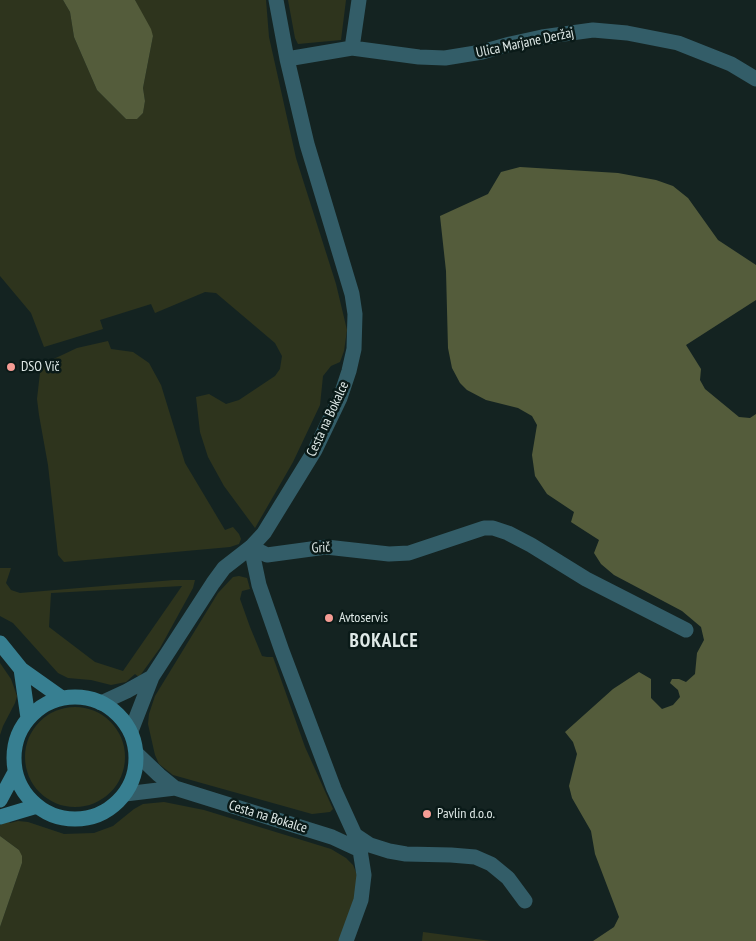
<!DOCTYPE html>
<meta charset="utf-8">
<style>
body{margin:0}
canvas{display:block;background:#142321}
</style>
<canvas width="756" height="941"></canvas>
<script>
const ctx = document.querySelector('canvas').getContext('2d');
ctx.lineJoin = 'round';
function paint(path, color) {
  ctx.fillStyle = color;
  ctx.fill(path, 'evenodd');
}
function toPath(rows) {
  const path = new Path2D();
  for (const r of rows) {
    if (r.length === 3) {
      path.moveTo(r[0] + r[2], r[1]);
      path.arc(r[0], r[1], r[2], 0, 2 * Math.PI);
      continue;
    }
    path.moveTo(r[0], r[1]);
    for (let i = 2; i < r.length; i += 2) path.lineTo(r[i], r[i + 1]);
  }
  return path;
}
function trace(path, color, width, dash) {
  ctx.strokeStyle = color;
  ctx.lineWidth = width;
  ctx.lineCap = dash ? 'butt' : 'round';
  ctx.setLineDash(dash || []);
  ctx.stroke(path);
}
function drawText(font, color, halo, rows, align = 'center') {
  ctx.font = font + ' "PT Sans Narrow",sans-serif';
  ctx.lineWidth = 5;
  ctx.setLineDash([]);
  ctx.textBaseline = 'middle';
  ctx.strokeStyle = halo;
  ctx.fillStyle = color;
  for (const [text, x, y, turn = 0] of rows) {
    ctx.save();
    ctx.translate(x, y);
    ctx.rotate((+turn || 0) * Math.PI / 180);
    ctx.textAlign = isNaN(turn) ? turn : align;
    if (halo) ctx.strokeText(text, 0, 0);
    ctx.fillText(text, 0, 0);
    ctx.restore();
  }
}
const green = toPath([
 [0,0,63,0,70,12,74,37,97,90,126,119,137,119,143,113,145,101,143,88,153,36,135,0,266,0,269,37,296,158,336,284,347,330,344,351,340,362,331,366,323,376,320,405,293,462,255,528,224,486,208,457,200,432,196,397,209,394,226,404,239,400,275,376,280,369,282,356,275,343,216,293,205,292,155,313,151,304,100,320,103,329,44,347,31,313,0,276],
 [288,0,346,0,341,40,298,44,295,38],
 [108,341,111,349,133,352,149,363,161,385,185,463,225,530,233,527,239,534,241,539,239,544,230,547,64,562,58,555,48,465,39,415,37,399,40,373,43,364,77,348],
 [0,568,11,568,6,583,11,590,20,593,174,580,195,580,193,588,160,648,139,677,135,674,126,682,111,685,91,680,68,678,58,673,13,623,0,616],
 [182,586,123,671,95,662,49,627,51,593],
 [239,576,247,578,250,589,242,591,240,599,250,627,262,656,267,657,273,657,305,747,333,809,330,812,312,814,173,775,159,764,155,755,148,724,149,714,155,696,218,593,233,577],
 [0,663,11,679,17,696,15,703,3,726,0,735],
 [75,757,50],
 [164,802,204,810,331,849,346,858,353,865,358,877,354,900,339,941,0,941,0,927,22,863,19,850,0,836,0,825,9,820,10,823,18,821,28,822,64,834,94,833,113,826,134,809,143,804],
 [423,932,491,941,422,941]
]);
const forest = toPath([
 [63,0,135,0,151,29,153,36,143,88,145,101,143,113,137,119,126,119,97,90,74,37,70,12],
 [520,167,618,173,656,180,673,186,688,198,718,240,756,265,756,300,686,345,701,369,700,380,705,389,739,417,750,418,756,414,756,941,593,941,614,927,619,917,595,854,591,831,572,798,569,786,577,754,573,742,565,732,613,689,639,672,651,679,651,698,662,709,673,705,680,697,678,690,670,683,672,679,679,679,686,682,695,674,697,653,704,640,701,627,682,611,614,575,601,564,594,553,599,540,571,522,574,512,547,494,535,476,532,455,537,425,532,416,518,408,486,400,467,390,460,383,452,368,448,348,446,271,440,216,488,194,501,172],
 [0,836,19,850,22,856,22,863,0,927]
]);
const street = toPath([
 [352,48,359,0],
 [287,59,352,48,419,57,445,58,482,52,510,44,542,37,593,30,627,33,678,43,731,64,756,79],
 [251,547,267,555,326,547,389,554,409,553,484,528,493,528,508,533,531,545,586,579,686,630],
 [251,547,259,585,282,651,334,789,355,835,360,850,364,875,361,900,346,941],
 [101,703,127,691,152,677],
 [131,731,152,677,213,583,224,568,251,547,264,533,315,450,340,398,349,371,354,349,355,314,352,294,307,144,287,59,276,0],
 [137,754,159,775,175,788,332,837,360,850],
 [125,794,175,788],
 [355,835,370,845,389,851,406,854,451,855,475,857,491,864,508,878,525,901]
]);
const secondary = toPath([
 [0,643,21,669,62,698],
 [21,669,28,718],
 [75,758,61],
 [0,800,15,772],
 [0,817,37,806]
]);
const markers = [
 [11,367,5,"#f59c94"],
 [329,618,5,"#f59c94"],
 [427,814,5,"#f59c94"]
];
const streetNames = [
 ["Ulica Marjane Deržaj",525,43,-12],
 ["Cesta na Bokalce",328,419,-65],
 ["Grič",321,548,-3],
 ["Cesta na Bokalce",268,817,17]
];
const poiNames = [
 ["DSO Vič",21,367],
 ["Avtoservis",339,618],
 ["Pavlin d.o.o.",437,814]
];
const districtNames = [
 ["BOKALCE",384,642]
];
paint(green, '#2e341d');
paint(forest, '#545c3b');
trace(street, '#335d68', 15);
trace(secondary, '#377f91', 15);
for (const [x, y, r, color] of markers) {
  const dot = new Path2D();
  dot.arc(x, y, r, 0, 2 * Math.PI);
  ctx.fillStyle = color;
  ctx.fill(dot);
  trace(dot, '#0a1a18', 2);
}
drawText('14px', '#dfe9e7', '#0a1a18', streetNames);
drawText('14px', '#dfe9e7', '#0a1a18', poiNames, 'left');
ctx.letterSpacing = '1px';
drawText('bold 19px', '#dfe9e7', '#0a1a18', districtNames);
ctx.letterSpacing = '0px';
</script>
